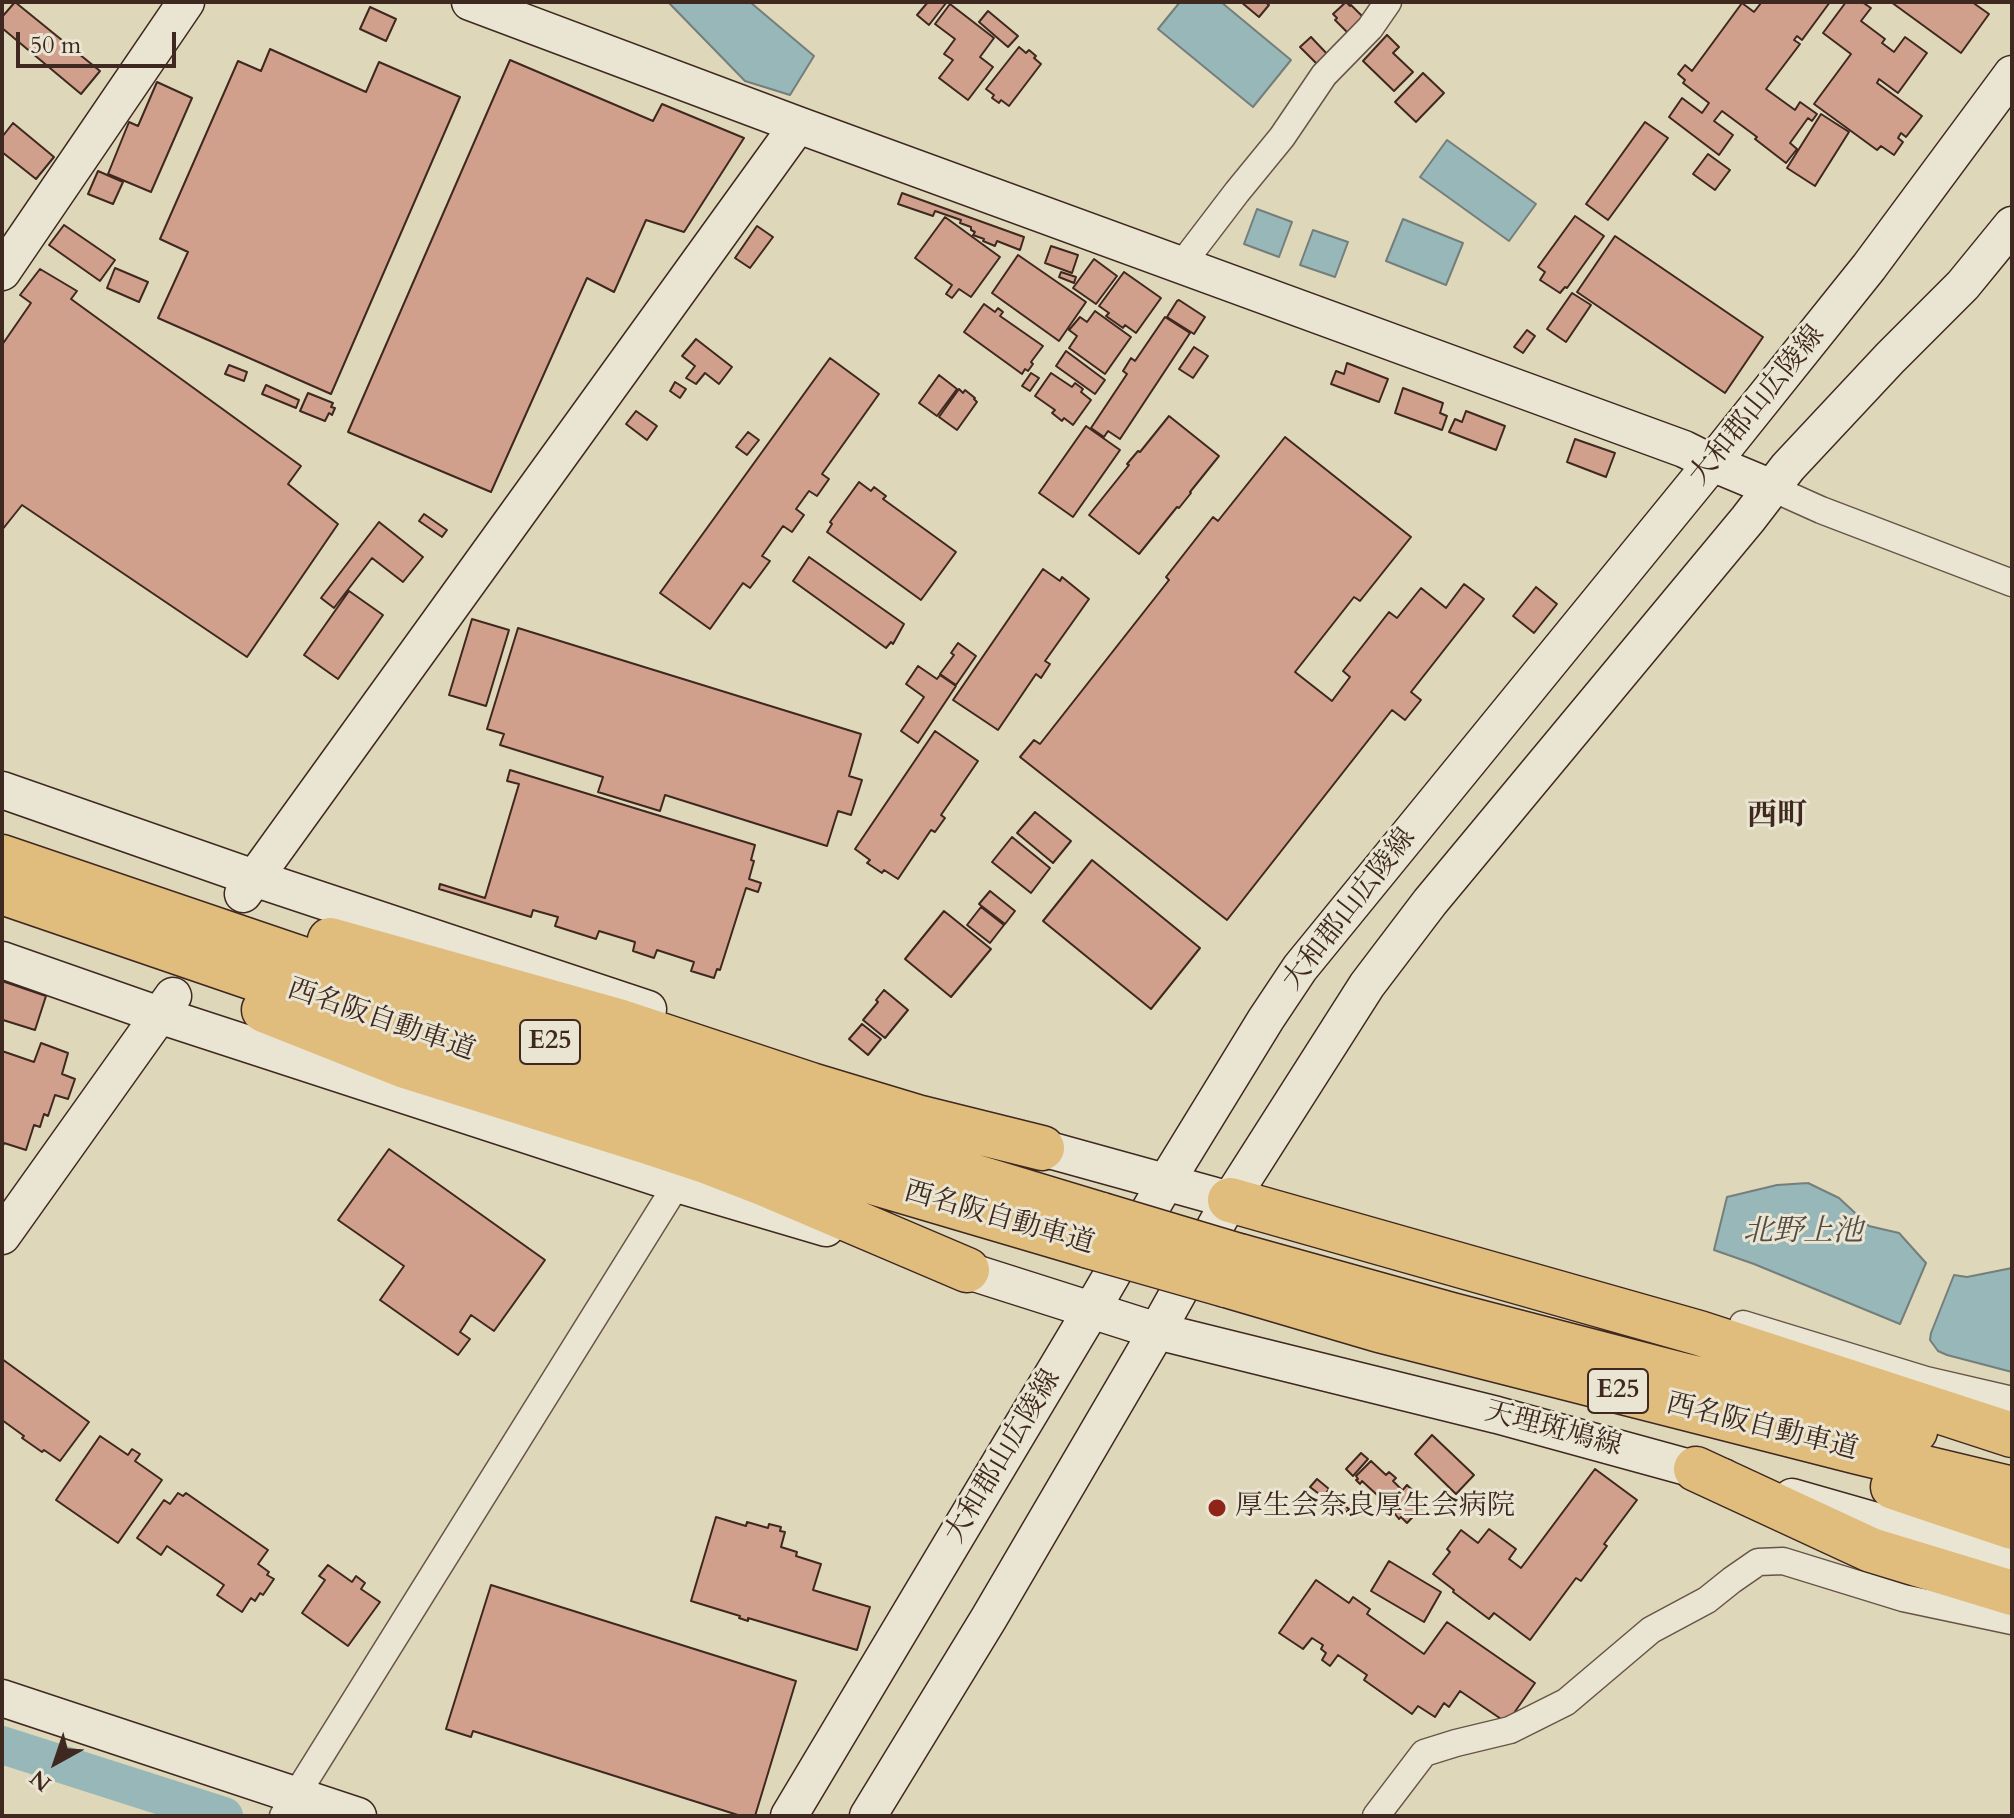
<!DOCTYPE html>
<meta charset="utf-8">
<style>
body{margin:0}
#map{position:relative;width:2014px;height:1818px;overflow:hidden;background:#dfd7ba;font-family:Cardo,serif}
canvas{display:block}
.frame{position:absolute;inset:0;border:4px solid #3f281f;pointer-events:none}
.north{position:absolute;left:16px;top:1722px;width:80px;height:80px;-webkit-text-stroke:6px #eae5d2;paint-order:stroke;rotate:220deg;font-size:22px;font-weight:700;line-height:32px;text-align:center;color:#3f281f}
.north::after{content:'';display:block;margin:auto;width:28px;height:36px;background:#3f281f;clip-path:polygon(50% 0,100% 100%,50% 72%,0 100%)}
.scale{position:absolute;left:16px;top:32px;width:160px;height:36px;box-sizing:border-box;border:4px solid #3f281f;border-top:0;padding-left:10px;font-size:24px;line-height:28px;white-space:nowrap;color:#3f281f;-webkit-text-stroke:6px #eae5d2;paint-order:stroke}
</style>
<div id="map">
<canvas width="2014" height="1818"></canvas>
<div class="frame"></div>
<div class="north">N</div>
<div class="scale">50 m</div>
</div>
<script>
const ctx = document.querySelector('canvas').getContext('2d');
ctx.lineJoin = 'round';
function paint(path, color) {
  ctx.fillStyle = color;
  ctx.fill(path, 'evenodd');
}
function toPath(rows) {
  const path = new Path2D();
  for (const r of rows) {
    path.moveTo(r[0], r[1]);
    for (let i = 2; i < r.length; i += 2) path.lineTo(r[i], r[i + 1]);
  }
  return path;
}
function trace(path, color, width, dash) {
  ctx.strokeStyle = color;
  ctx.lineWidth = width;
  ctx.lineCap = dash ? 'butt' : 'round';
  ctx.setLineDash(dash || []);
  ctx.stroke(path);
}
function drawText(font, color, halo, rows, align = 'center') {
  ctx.font = font + ' Cardo,"Noto Serif JP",serif';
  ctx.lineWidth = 6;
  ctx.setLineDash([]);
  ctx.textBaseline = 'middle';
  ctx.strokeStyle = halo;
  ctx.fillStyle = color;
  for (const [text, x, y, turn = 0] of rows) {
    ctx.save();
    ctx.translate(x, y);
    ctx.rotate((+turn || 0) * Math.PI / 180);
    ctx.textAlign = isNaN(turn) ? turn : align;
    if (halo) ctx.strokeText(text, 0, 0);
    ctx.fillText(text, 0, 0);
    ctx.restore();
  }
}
const water = toPath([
 [668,2,750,2,814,56,790,95,745,81,668,2],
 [1180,2,1221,2,1291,60,1253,107,1158,29,1180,2],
 [1447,140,1536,204,1509,241,1420,177,1447,140],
 [1257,209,1292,222,1279,257,1244,244,1257,209],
 [1403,219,1463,243,1446,285,1386,261,1403,219],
 [1313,230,1348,242,1335,277,1300,265,1313,230],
 [1808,1183,1839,1198,1869,1226,1899,1233,1926,1263,1900,1324,1754,1264,1714,1250,1727,1197,1777,1185,1808,1183],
 [2012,1268,2012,1372,1947,1355,1938,1351,1930,1340,1931,1333,1954,1275,1967,1277,2012,1268]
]);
const river = toPath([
 [2,1745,224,1816]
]);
const building = toPath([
 [15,2,100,71,81,94,2,28,2,17,15,2],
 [928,2,946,3,929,25,917,15,928,2],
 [1241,2,1265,2,1269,5,1259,17,1241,2],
 [1346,2,1350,6,1351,5,1366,20,1350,35,1335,20,1337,18,1333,14,1346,2],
 [1760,2,1830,2,1802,40,1797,36,1794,40,1800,44,1766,89,1795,110,1800,102,1817,114,1812,121,1808,118,1790,143,1797,149,1786,163,1755,139,1757,137,1722,111,1714,121,1733,135,1719,155,1669,117,1682,98,1702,113,1709,103,1683,83,1685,80,1678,74,1685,65,1692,71,1742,3,1754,12,1761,3,1760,2],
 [1846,2,1862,2,1871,8,1861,21,1885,39,1882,43,1894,52,1905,37,1927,53,1898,93,1879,79,1877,83,1922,116,1906,137,1901,133,1898,138,1903,142,1894,155,1881,146,1877,150,1814,104,1851,54,1823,33,1846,2],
 [1891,2,1972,2,1989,14,1961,53,1891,2],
 [950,4,994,38,980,57,993,67,968,100,939,78,953,60,944,54,955,39,935,24,950,4],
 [370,7,396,19,386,41,360,29,370,7],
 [988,11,1018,36,1008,47,979,22,988,11],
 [1387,35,1399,47,1393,53,1413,72,1394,91,1363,61,1387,35],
 [1311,37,1329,56,1319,66,1300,47,1311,37],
 [1019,47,1026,53,1029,50,1036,56,1034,58,1041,64,1009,106,1001,100,999,103,992,98,994,95,986,89,1019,47],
 [270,49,366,92,379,62,460,97,331,394,158,318,188,252,160,239,238,61,261,71,270,49],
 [510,60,653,121,662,104,744,138,684,232,646,220,614,292,587,278,491,492,348,432,510,60],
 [1423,73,1444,93,1416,122,1395,102,1423,73],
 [157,82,192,98,151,192,108,174,129,122,138,126,157,82],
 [1821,114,1849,132,1815,186,1787,168,1821,114],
 [1645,122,1668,138,1608,220,1586,204,1645,122],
 [13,123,54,157,36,179,2,152,2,137,13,123],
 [1708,154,1730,170,1715,190,1693,174,1708,154],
 [98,171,123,182,113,204,88,194,98,171],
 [902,193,1024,237,1020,250,997,241,995,246,983,241,984,239,973,235,975,232,971,230,971,227,960,223,961,220,935,211,933,216,898,204,902,193],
 [1575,216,1604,236,1567,288,1565,287,1560,293,1540,280,1545,272,1538,267,1575,216],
 [945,217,1000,257,971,297,959,289,952,298,946,294,952,285,915,258,945,217],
 [64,225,115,260,100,281,49,245,64,225],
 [757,226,773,237,750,268,735,258,757,226],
 [1615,236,1763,337,1725,393,1577,292,1615,236],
 [1051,246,1078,255,1072,273,1045,263,1051,246],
 [1018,255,1086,302,1059,341,992,293,1018,255],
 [1094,259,1117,276,1096,304,1073,288,1094,259],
 [115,268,148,282,139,302,107,288,115,268],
 [40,269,77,291,71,299,301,466,288,484,338,524,247,657,22,505,2,530,2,345,31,303,20,295,40,269],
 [1061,272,1076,277,1074,283,1059,277,1061,272],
 [1124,272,1161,298,1136,333,1125,325,1123,328,1106,316,1109,313,1099,306,1124,272],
 [1572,293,1591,305,1566,342,1547,329,1572,293],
 [1179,300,1205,317,1194,334,1167,317,1177,301,1179,300],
 [984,304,995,312,998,308,1003,312,1000,316,1043,346,1031,362,1033,364,1028,371,1025,369,1022,374,964,332,984,304],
 [1095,311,1131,337,1105,374,1069,348,1077,336,1069,330,1080,317,1087,322,1095,311],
 [1165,317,1190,333,1120,439,1108,431,1104,437,1091,428,1127,374,1123,371,1131,358,1135,361,1165,317],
 [1527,330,1535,336,1523,353,1514,347,1527,330],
 [696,339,732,367,719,384,705,373,696,384,686,378,695,366,682,356,696,339],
 [1194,347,1208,356,1193,378,1179,369,1194,347],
 [1066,351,1105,380,1095,394,1056,366,1066,351],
 [830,358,879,394,822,474,829,479,817,496,809,491,796,509,804,515,792,532,783,526,762,556,770,561,750,588,743,583,710,629,660,593,830,358],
 [1347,363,1388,379,1379,402,1331,384,1336,371,1344,374,1347,363],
 [229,365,247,372,244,381,225,374,229,365],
 [1031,373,1039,378,1030,391,1022,386,1031,373],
 [1051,373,1072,387,1075,383,1083,389,1081,392,1091,400,1073,425,1064,418,1062,421,1052,413,1055,410,1035,396,1051,373],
 [939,375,957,389,937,416,919,403,939,375],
 [675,382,686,389,680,398,670,391,675,382],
 [266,385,299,400,296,408,262,394,266,385],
 [1403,388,1443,403,1440,413,1447,416,1442,430,1395,413,1403,388],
 [959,389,963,393,965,390,975,398,974,399,977,402,957,430,939,417,959,389],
 [308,393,333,403,331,407,335,408,332,415,329,413,325,421,300,411,308,393],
 [636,411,657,426,647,440,626,424,636,411],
 [1466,411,1505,426,1496,450,1449,432,1455,419,1462,422,1466,411],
 [1169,416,1219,456,1190,492,1191,493,1179,508,1177,507,1139,554,1089,515,1129,465,1127,464,1138,451,1140,452,1169,416],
 [1086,426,1120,450,1073,517,1039,493,1086,426],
 [748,432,759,440,747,455,736,447,748,432],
 [1285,437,1411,537,1360,601,1354,597,1295,672,1332,701,1350,677,1343,671,1389,612,1397,618,1421,588,1446,608,1464,584,1484,599,1411,692,1421,700,1405,720,1392,710,1227,920,1020,757,1034,740,1040,744,1169,580,1166,577,1213,517,1218,521,1285,437],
 [1575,439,1615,453,1606,477,1567,462,1575,439],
 [859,482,871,491,874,487,886,496,883,499,956,552,921,600,827,532,832,524,830,522,859,482],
 [424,514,447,530,442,537,419,521,424,514],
 [379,522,423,557,403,582,372,558,334,608,321,598,379,522],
 [809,557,904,624,893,644,891,642,886,648,793,581,809,557],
 [1043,569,1060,581,1062,577,1089,599,1045,661,1050,664,1041,678,1036,674,998,730,953,700,1043,569],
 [1536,587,1557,604,1534,633,1513,616,1536,587],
 [349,591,383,615,338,679,304,655,349,591],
 [472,619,509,630,486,706,449,695,472,619],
 [518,628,861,734,849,776,862,780,851,815,838,811,827,846,665,795,660,811,598,792,603,777,500,745,504,734,487,729,518,628],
 [958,643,976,656,956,685,940,674,954,655,951,653,958,643],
 [918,666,937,679,940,675,956,686,918,743,901,731,924,697,906,684,918,666],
 [935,731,978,761,941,815,945,818,935,832,931,830,898,879,884,870,882,873,867,863,870,860,855,849,935,731],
 [510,770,755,845,751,860,754,861,749,879,761,883,758,892,746,888,720,970,717,969,714,978,691,971,694,962,657,950,654,958,633,951,635,942,599,931,596,939,555,926,558,917,533,910,531,917,439,889,440,884,485,898,519,784,507,781,510,770],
 [1035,812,1071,841,1053,863,1017,833,1035,812],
 [1012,837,1050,868,1031,893,992,862,1012,837],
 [1092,860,1200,948,1151,1009,1043,921,1092,860],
 [990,891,1015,911,1005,924,979,904,990,891],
 [981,907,1004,925,990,943,967,925,981,907],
 [944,911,991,949,951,997,905,959,944,911],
 [2,981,46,996,35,1030,3,1020,2,1023,2,981],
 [884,990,908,1010,885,1038,863,1020,878,1002,876,1000,884,990],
 [862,1024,881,1039,868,1055,849,1039,862,1024],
 [41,1043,68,1053,62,1074,75,1079,68,1099,55,1095,48,1116,44,1114,40,1127,34,1125,26,1150,4,1143,2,1149,2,1051,34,1062,41,1043],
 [389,1149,545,1260,494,1331,471,1315,460,1332,470,1339,458,1355,380,1300,404,1266,338,1220,389,1149],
 [2,1359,89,1422,60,1461,44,1450,42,1452,22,1438,24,1436,2,1420,2,1359],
 [1432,1435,1474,1475,1456,1494,1415,1454,1432,1435],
 [100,1436,128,1455,132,1449,140,1454,135,1461,162,1480,118,1543,56,1500,100,1436],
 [1361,1453,1368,1459,1353,1476,1346,1469,1361,1453],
 [1371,1461,1386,1475,1389,1472,1396,1478,1393,1481,1402,1490,1388,1505,1362,1481,1360,1484,1356,1480,1358,1479,1356,1476,1371,1461],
 [1595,1469,1637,1500,1604,1544,1607,1546,1581,1581,1576,1578,1530,1640,1494,1613,1489,1619,1453,1592,1454,1590,1433,1574,1450,1552,1447,1549,1461,1530,1478,1543,1489,1529,1516,1549,1509,1559,1521,1568,1595,1469],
 [1317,1479,1329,1489,1323,1497,1310,1487,1317,1479],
 [1407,1485,1426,1503,1407,1523,1401,1517,1399,1519,1391,1509,1399,1503,1395,1499,1407,1485],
 [178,1493,183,1496,186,1493,268,1550,258,1564,269,1572,267,1575,274,1579,263,1595,260,1593,255,1601,251,1598,242,1612,217,1595,224,1585,167,1546,161,1555,137,1538,164,1500,170,1504,178,1493],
 [1335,1499,1349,1509,1344,1515,1331,1505,1335,1499],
 [716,1517,746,1526,747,1522,768,1528,769,1524,781,1527,780,1531,785,1532,781,1547,797,1552,796,1556,821,1564,813,1590,870,1607,857,1650,748,1618,748,1621,739,1618,740,1616,691,1601,716,1517],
 [1389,1561,1441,1592,1424,1622,1371,1591,1389,1561],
 [328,1565,352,1582,356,1576,365,1583,361,1589,380,1602,348,1646,302,1613,325,1580,319,1576,328,1565],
 [1316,1580,1349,1603,1353,1597,1370,1609,1367,1614,1424,1654,1447,1622,1535,1683,1507,1723,1460,1691,1449,1707,1444,1703,1435,1717,1418,1706,1412,1714,1364,1680,1367,1675,1338,1655,1330,1666,1322,1660,1326,1653,1321,1649,1323,1645,1312,1638,1303,1649,1279,1633,1316,1580],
 [491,1585,796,1681,755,1816,741,1816,473,1731,471,1737,446,1729,491,1585]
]);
const street = toPath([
 [1182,264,1237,192,1282,137,1324,75,1370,28,1388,2],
 [1772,488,1821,510,2012,583],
 [1743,1324,1926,1380,2012,1400],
 [283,1816,677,1184],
 [1376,1816,1424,1753,1456,1743,1510,1730,1566,1702,1651,1630,1707,1600,1732,1580,1758,1562,1783,1561,1903,1598,2012,1621]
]);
const secondary = toPath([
 [470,2,798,125,1684,449,1712,463,1772,488],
 [2,272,186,2],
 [2,790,254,878,648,1009],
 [243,894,798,125],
 [2,960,159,1015,677,1184,826,1228],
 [1017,1139,1042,1148,1230,1200],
 [2,1236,173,996],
 [940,1262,1157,1331,1497,1415,1723,1477],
 [1792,1497,2012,1560],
 [2,1698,358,1816],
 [789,1816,1092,1309,1166,1182,1266,1019,1300,968,1712,463,1869,267,2012,74],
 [868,1816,989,1618,1157,1331,1230,1200,1367,985,1430,902,1748,519,1788,467,1890,358,1963,285,2012,225]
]);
const highway = toPath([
 [2,857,464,1014,817,1129,1102,1215],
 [2,892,452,1046,821,1167,1089,1246],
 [330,940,618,1021,811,1085,917,1117,1042,1148],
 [264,1010,405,1066,648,1142,708,1162,765,1184,967,1270],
 [1230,1200,1699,1333,2012,1435],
 [1239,1256,1451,1315,1678,1374,1915,1431],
 [1226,1285,1379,1330,1858,1452,2012,1489],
 [1696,1469,1871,1550,2012,1593],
 [1893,1487,2012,1527]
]);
const highwayBridge = toPath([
 [1102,1215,1239,1256],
 [1089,1246,1226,1285]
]);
const markers = [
 [1217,1508,10,"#8f2418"]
];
const shields = [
 [550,1042,60],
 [1618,1391,60]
];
const shieldNames = [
 ["E25",550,1042],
 ["E25",1618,1391]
];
const streetNames = [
 ["大和郡山広陵線",1758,406,-51],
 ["大和郡山広陵線",1350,910,-52],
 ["西名阪自動車道",381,1021,19],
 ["西名阪自動車道",999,1219,16],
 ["西名阪自動車道",1762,1428,14],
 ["天理斑鳩線",1553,1430,15],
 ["大和郡山広陵線",1004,1457,-59]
];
const poiNames = [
 ["厚生会奈良厚生会病院",1235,1508]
];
const neighbourhoodNames = [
 ["西町",1777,817]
];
const waterNames = [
 ["北野上池",1803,1233]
];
paint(water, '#97b7b9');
trace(water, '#747e7b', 2);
trace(river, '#97b7b9', 38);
paint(building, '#d1a08c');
trace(building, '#3f281f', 2);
trace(street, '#675446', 29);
trace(secondary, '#3f281f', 39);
trace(highway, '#3f281f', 47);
trace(street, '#eae5d2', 26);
trace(secondary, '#eae5d2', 36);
trace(highway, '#e0bc7d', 44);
trace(highwayBridge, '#3f281f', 47, []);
trace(highwayBridge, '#e0bc7d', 44);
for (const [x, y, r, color] of markers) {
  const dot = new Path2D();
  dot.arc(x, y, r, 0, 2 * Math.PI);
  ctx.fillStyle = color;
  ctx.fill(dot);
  trace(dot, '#eae5d2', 3);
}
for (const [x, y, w] of shields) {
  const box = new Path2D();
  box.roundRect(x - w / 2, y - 22, w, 44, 6);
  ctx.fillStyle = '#eae5d2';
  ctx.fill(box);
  trace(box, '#3f281f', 2);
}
drawText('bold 26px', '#3f281f', null, shieldNames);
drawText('28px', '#3f281f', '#eae5d2', streetNames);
drawText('28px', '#3f281f', '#eae5d2', poiNames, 'left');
drawText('bold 30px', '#3f281f', '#eae5d2', neighbourhoodNames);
drawText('italic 30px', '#554c46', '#eae5d2', waterNames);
</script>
